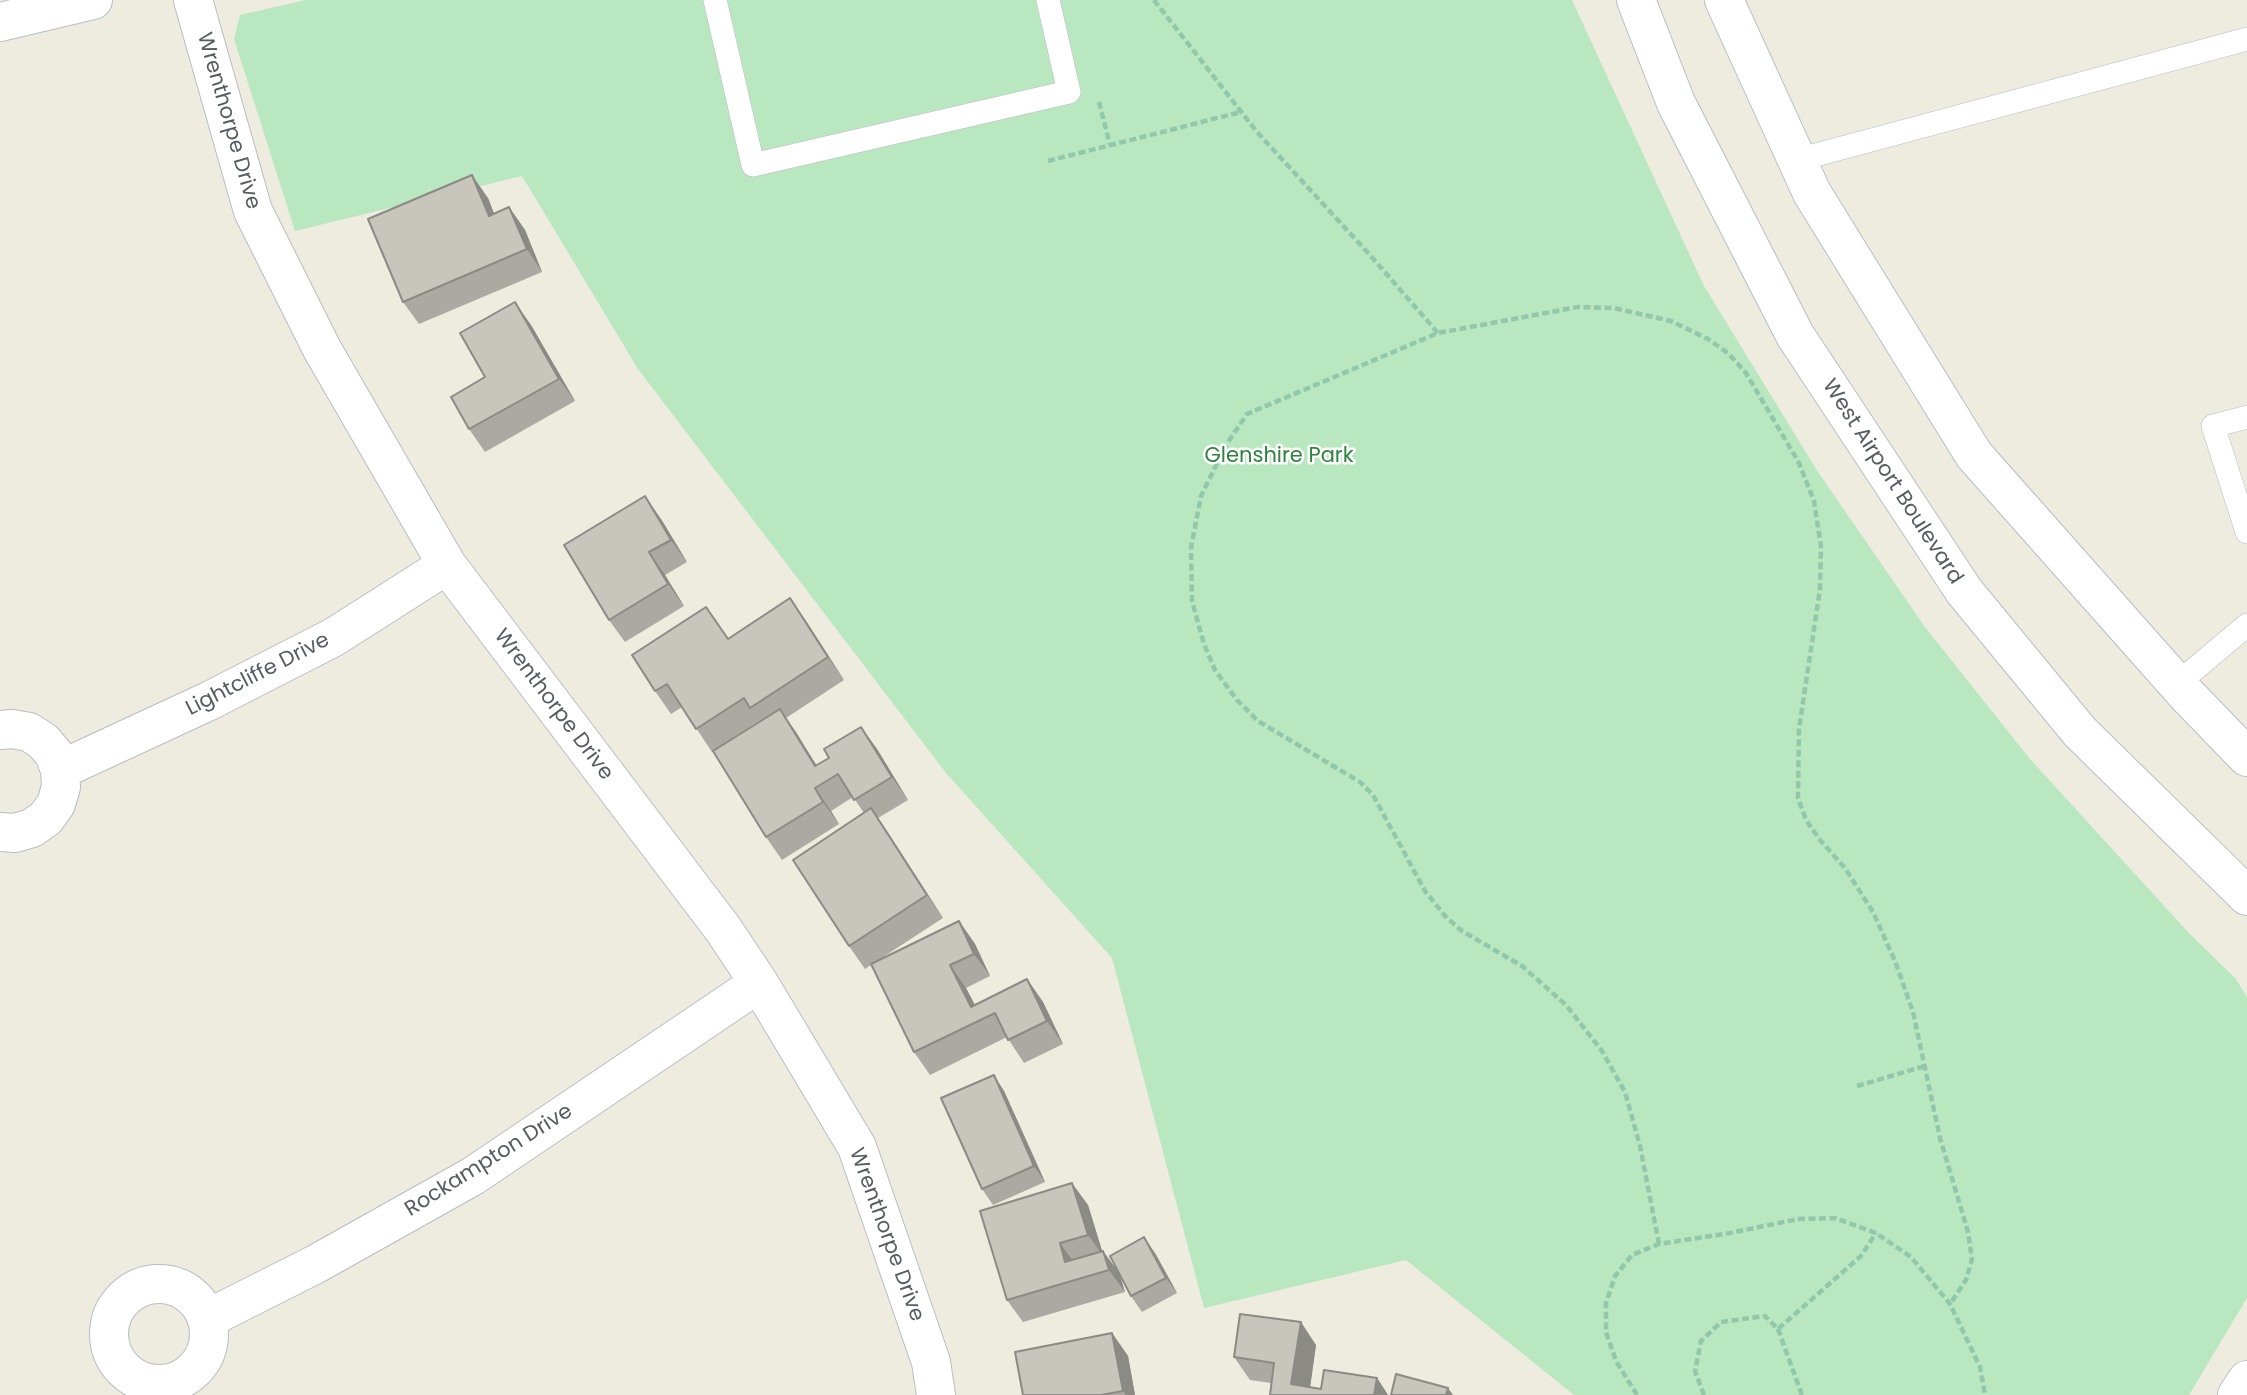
<!DOCTYPE html>
<style>
body{margin:0}
canvas{display:block;background:#edecdf}
</style>
<canvas width="2247" height="1395"></canvas>
<script>
const ctx = document.querySelector('canvas').getContext('2d');
ctx.lineJoin = 'round';
function paint(path, color) {
  ctx.fillStyle = color;
  ctx.fill(path, 'evenodd');
}
function toPath(rows) {
  const path = new Path2D();
  for (const r of rows) {
    if (r.length === 3) {
      path.moveTo(r[0] + r[2], r[1]);
      path.arc(r[0], r[1], r[2], 0, 2 * Math.PI);
      continue;
    }
    path.moveTo(r[0], r[1]);
    for (let i = 2; i < r.length; i += 2) path.lineTo(r[i], r[i + 1]);
  }
  return path;
}
function trace(path, color, width, dash) {
  ctx.strokeStyle = color;
  ctx.lineWidth = width;
  ctx.lineCap = dash ? 'butt' : 'round';
  ctx.setLineDash(dash || []);
  ctx.stroke(path);
}
function drawText(font, color, halo, rows, align = 'center') {
  ctx.font = font + ' Poppins,sans-serif';
  ctx.lineWidth = 5;
  ctx.setLineDash([]);
  ctx.textBaseline = 'middle';
  ctx.strokeStyle = halo;
  ctx.fillStyle = color;
  for (const [text, x, y, turn = 0] of rows) {
    ctx.save();
    ctx.translate(x, y);
    ctx.rotate((+turn || 0) * Math.PI / 180);
    ctx.textAlign = isNaN(turn) ? turn : align;
    if (halo) ctx.strokeText(text, 0, 0);
    ctx.fillText(text, 0, 0);
    ctx.restore();
  }
}
const green = toPath([
 [306,0,1572,0,1704,286,1818,472,1925,627,2030,759,2188,932,2236,979,2247,997,2247,1298,2189,1395,1574,1395,1406,1260,1204,1308,1112,958,946,773,638,369,522,176,295,231,234,39,240,15]
]);
const path = toPath([
 [1154,0,1257,132,1369,254,1438,333],
 [1099,102,1110,145],
 [1048,161,1241,112],
 [1857,1086,1925,1066],
 [1659,1244,1640,1146,1625,1092,1602,1051,1566,1005,1522,966,1462,931,1445,916,1425,891,1373,795,1360,782,1258,721,1237,700,1215,670,1204,644,1192,601,1191,548,1201,496,1226,445,1247,414,1438,333,1578,307,1614,308,1671,321,1708,339,1729,354,1746,373,1799,463,1814,501,1821,547,1820,589,1799,729,1798,798,1806,820,1820,840,1845,868,1873,912,1895,961,1913,1012,1940,1138,1968,1232,1972,1259,1966,1280,1950,1304],
 [1778,1329,1802,1395],
 [1637,1395,1616,1361,1606,1332,1606,1303,1615,1276,1632,1255,1659,1244,1730,1233,1798,1219,1835,1218,1876,1233,1911,1257,1950,1304,1980,1367,1985,1395],
 [1704,1395,1695,1371,1701,1341,1721,1322,1765,1316,1778,1329,1861,1256,1876,1233]
]);
const lane = toPath([
 [715,0,753,165,1069,92,1048,0],
 [1797,160,2247,39],
 [2247,417,2213,426,2247,532],
 [2177,684,2247,625]
]);
const street = toPath([
 [193,0,253,211,322,349,447,565,723,929,759,983,857,1147,931,1362,936,1395],
 [0,730,12,729,29,732,43,741,54,754,60,770,61,787,56,804,46,818,32,828,15,833,0,832],
 [60,770,209,701,334,637,447,565],
 [159,1334,50],
 [207,1319,316,1264,473,1176,759,983]
]);
const secondary = toPath([
 [1636,0,1676,103,1795,335,1964,591,2080,732,2247,896],
 [1724,0,1812,193,1974,455,2185,693,2247,757],
 [0,22,93,0],
 [2237,1395,2247,1380]
]);
const wall = toPath([
 [488,198,494,214,509,207,525,230,542,272,419,324,403,302],
 [531,325,575,401,485,452,469,429,485,377],
 [661,519,687,562,665,575,684,606,625,642,609,620],
 [806,621,844,680,786,718,817,766,829,758,861,727,877,749,908,800,878,818,943,918,874,963,959,921,975,944,990,976,966,988,975,1005,1027,979,1043,1002,1063,1044,1024,1063,1007,1037,930,1075,914,1052,871,965,865,969,849,946,864,813,853,797,831,811,839,824,782,860,766,837,713,751,712,752,682,707,671,714,655,691,728,639],
 [759,721,759,722,721,746],
 [1004,1091,1045,1182,993,1205,982,1189],
 [1088,1205,1102,1251,1103,1251,1119,1273,1155,1253,1177,1293,1142,1312,1131,1296,1119,1273,1125,1292,1023,1322,1007,1300],
 [1112,1333,1128,1356,1135,1395,1023,1395],
 [1316,1345,1310,1387,1321,1389,1377,1378,1388,1395,1270,1395,1271,1383,1250,1380,1234,1357]
]);
const shadedWall = toPath([
 [472,175,488,198,504,239,489,216],
 [509,207,525,230,542,272,527,249],
 [515,302,531,325,575,401,559,379],
 [645,496,661,519,687,562,671,540],
 [649,552,665,575,684,606,668,584],
 [790,598,806,621,844,680,828,657],
 [780,709,796,732,826,781,815,766],
 [861,727,877,749,908,800,892,777],
 [815,788,831,811,839,824,823,802],
 [871,808,887,831,943,918,927,895],
 [959,921,975,944,990,976,974,954],
 [950,965,966,988,982,1019,971,1007],
 [1027,979,1043,1002,1063,1044,1047,1021],
 [994,1075,1004,1091,1045,1182,1034,1166],
 [1072,1183,1088,1205,1104,1257,1088,1235],
 [1144,1237,1155,1253,1177,1293,1166,1278],
 [1060,1243,1076,1265,1065,1262],
 [1103,1251,1119,1273,1125,1292,1109,1270],
 [1301,1322,1316,1345,1309,1395,1291,1384],
 [1112,1333,1128,1356,1135,1395,1126,1395,1123,1391],
 [1377,1378,1388,1395,1374,1395],
 [1448,1388,1453,1395,1446,1395]
]);
const building = toPath([
 [472,175,489,216,509,207,527,249,403,302,368,219,472,175],
 [515,302,559,379,469,429,451,397,485,377,460,333,515,302],
 [645,496,671,540,649,552,668,584,609,620,564,545,645,496],
 [790,598,828,657,750,708,744,698,696,729,667,684,655,691,632,655,706,607,728,639,790,598],
 [780,709,815,766,829,758,824,749,861,727,892,777,854,800,838,774,815,788,823,802,766,837,713,751,780,709],
 [871,808,927,895,849,946,793,860,871,808],
 [959,921,974,954,950,965,971,1007,1027,979,1047,1021,1008,1040,995,1013,914,1052,871,964,959,921],
 [994,1075,1034,1166,982,1189,941,1098,994,1075],
 [1072,1183,1088,1235,1060,1243,1065,1262,1103,1251,1109,1270,1007,1300,980,1211,1072,1183],
 [1144,1237,1166,1278,1131,1296,1110,1256,1144,1237],
 [1240,1314,1301,1322,1291,1384,1321,1389,1324,1370,1377,1378,1374,1395,1270,1395,1274,1363,1234,1357,1240,1314],
 [1112,1333,1123,1391,1101,1395,1023,1395,1015,1352,1112,1333],
 [1396,1374,1448,1388,1446,1395,1391,1395,1396,1374]
]);
const streetNames = [
 ["Wrenthorpe Drive",228,121,74],
 ["West Airport Boulevard",1892,482,57],
 ["Lightcliffe Drive",258,675,-27],
 ["Wrenthorpe Drive",553,705,53],
 ["Rockampton Drive",489,1161,-32],
 ["Wrenthorpe Drive",886,1235,70]
];
const parkNames = [
 ["Glenshire Park",1279,457]
];
paint(green, '#b9e7c0');
trace(lane, '#babcc2', 24);
trace(street, '#babcc2', 40);
trace(secondary, '#babdc5', 40);
trace(path, '#92c7a9', 4.5, [7, 3.5]);
trace(lane, '#fff', 23);
trace(street, '#fff', 38);
trace(secondary, '#fff', 38);
paint(wall, '#aca9a2');
paint(shadedWall, '#8c8a84');
paint(building, '#c8c5bc');
trace(building, '#8c8a84', 2);
drawText('21px', '#585b62', '#fff', streetNames);
drawText('21px', '#2e833f', '#fff', parkNames);
</script>
